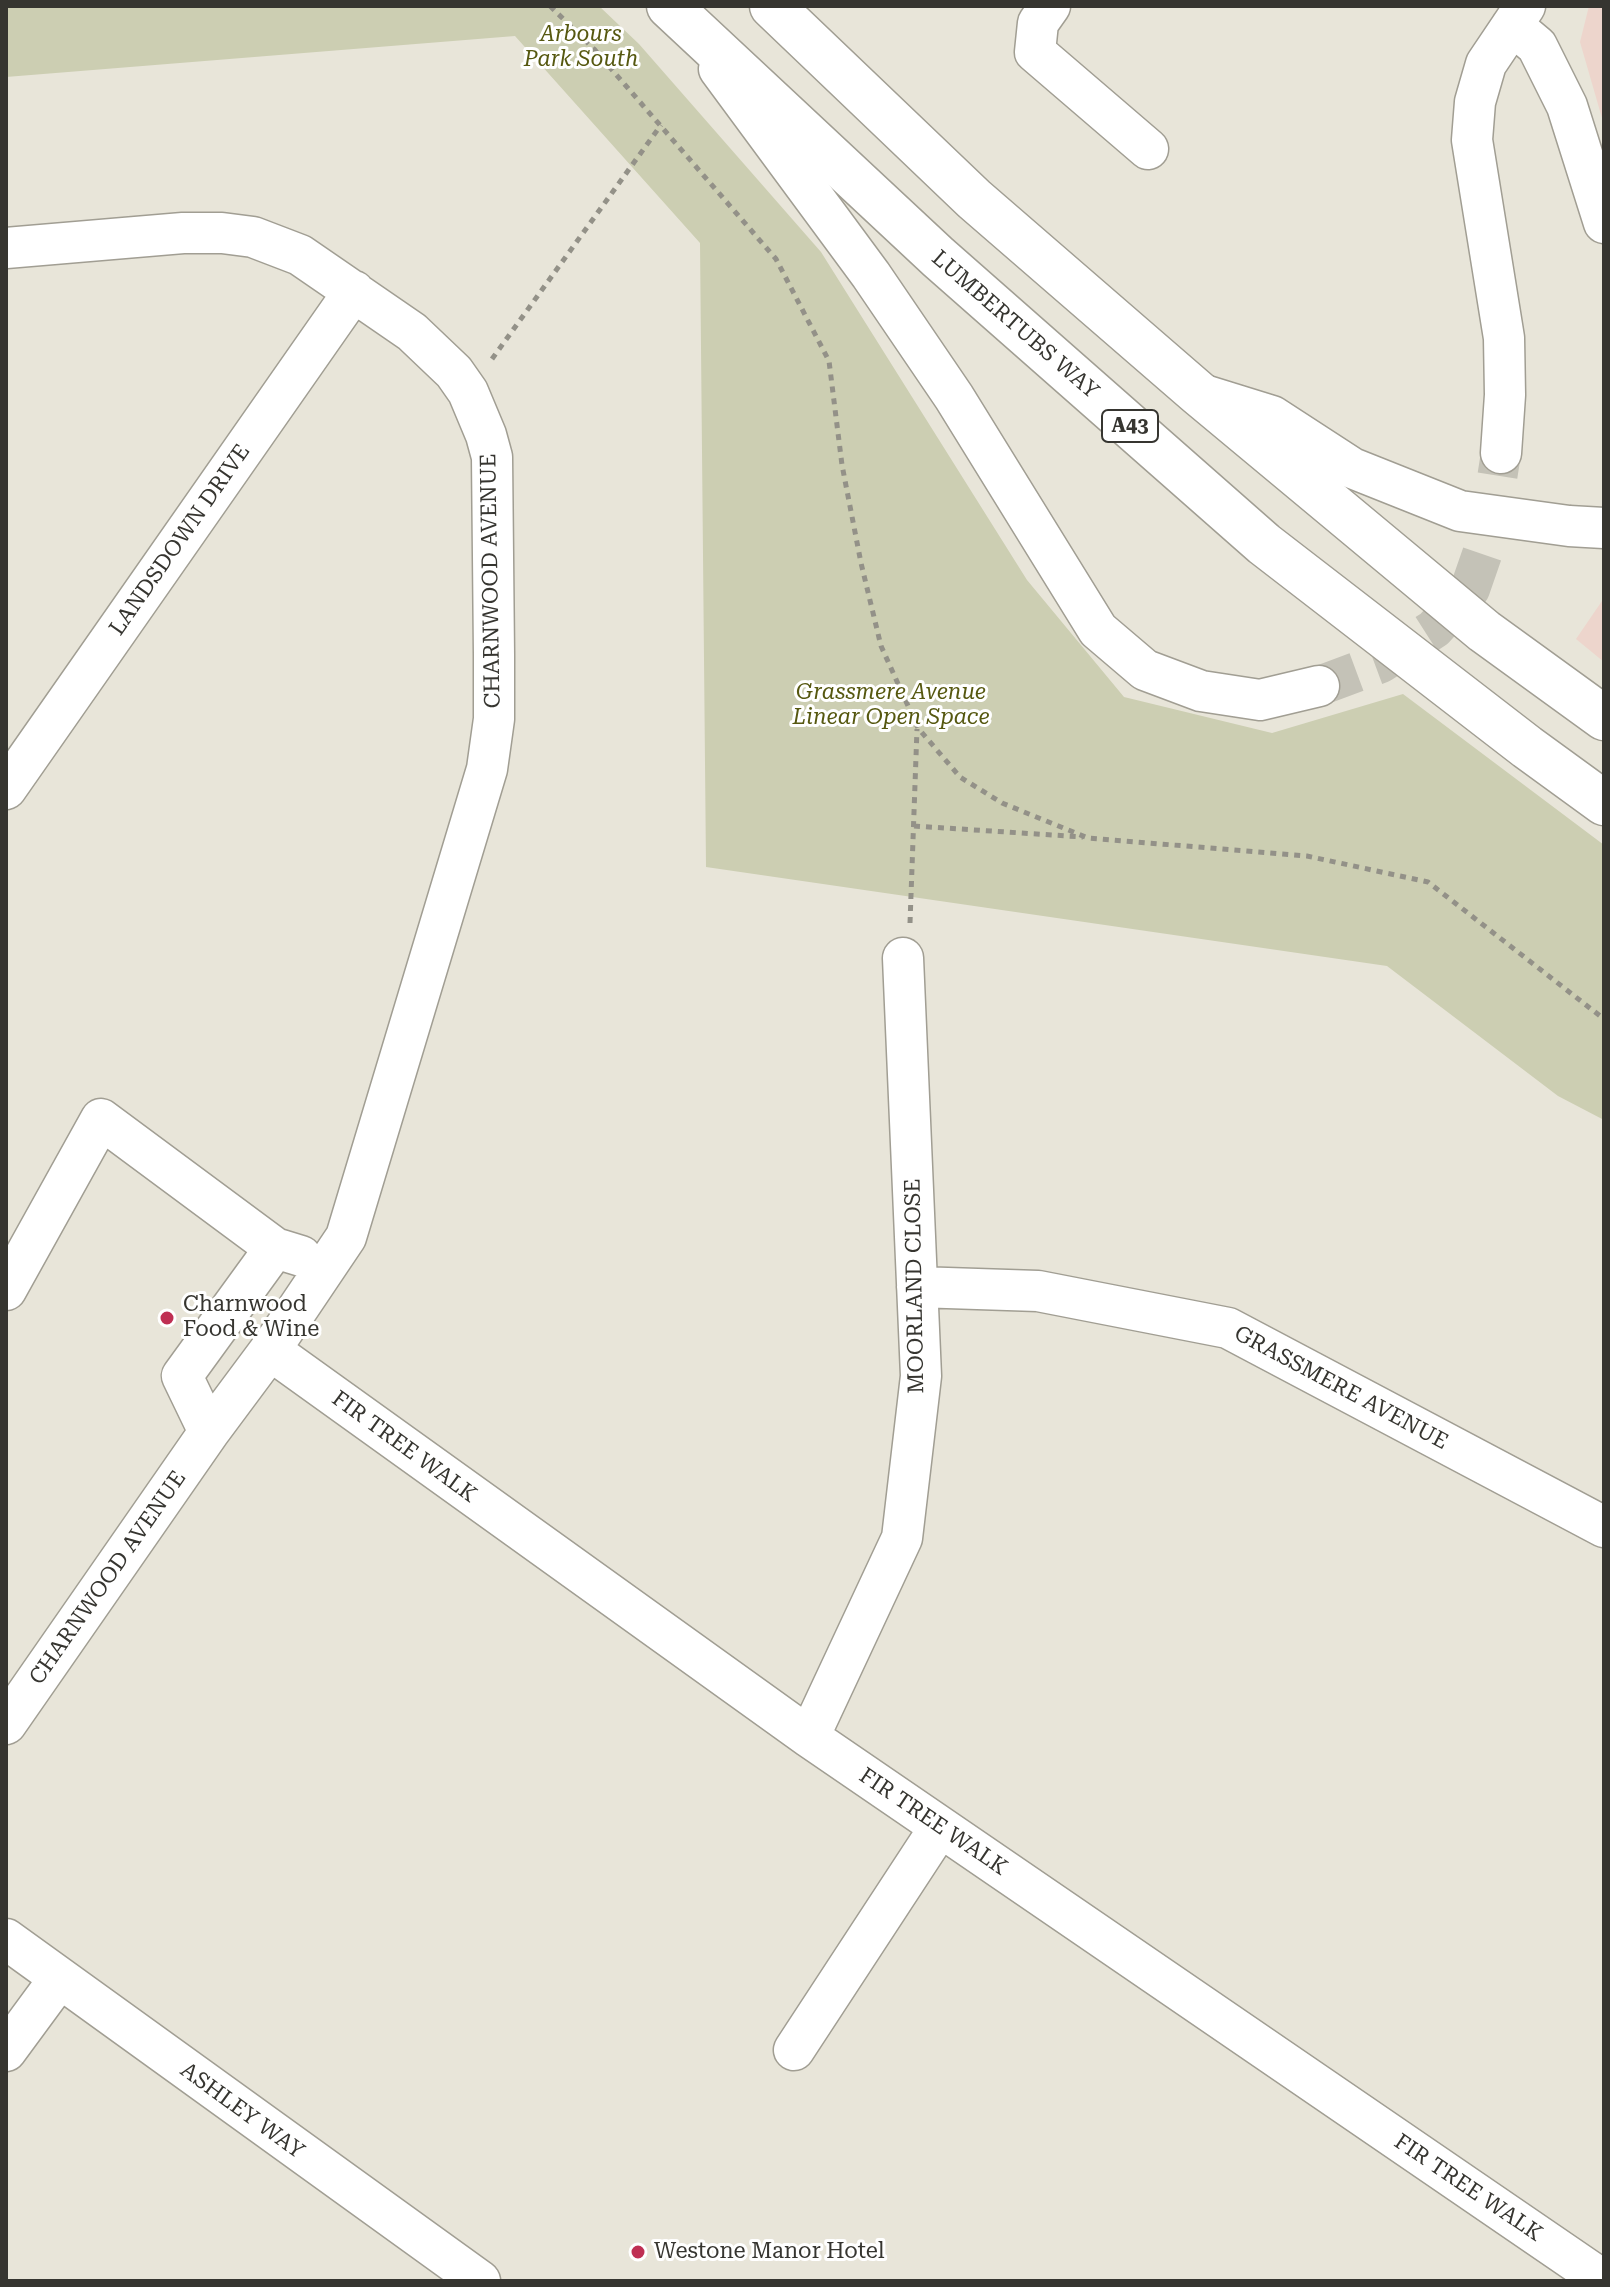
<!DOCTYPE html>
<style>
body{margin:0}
#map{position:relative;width:1610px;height:2287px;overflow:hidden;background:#e8e5d9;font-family:"Roboto Serif",serif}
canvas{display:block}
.frame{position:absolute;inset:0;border:8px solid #363530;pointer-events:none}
</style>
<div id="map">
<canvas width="1610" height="2287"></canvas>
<div class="frame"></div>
</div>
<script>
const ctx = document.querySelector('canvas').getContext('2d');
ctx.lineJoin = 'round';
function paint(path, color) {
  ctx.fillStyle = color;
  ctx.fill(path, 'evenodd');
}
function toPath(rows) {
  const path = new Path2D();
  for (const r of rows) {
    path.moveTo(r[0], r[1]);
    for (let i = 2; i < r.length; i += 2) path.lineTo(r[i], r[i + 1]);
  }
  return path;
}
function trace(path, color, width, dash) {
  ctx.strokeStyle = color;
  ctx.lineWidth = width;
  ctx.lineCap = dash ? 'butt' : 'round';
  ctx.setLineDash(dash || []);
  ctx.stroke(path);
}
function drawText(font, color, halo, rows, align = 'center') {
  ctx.font = font + ' "Roboto Serif",serif';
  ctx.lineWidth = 6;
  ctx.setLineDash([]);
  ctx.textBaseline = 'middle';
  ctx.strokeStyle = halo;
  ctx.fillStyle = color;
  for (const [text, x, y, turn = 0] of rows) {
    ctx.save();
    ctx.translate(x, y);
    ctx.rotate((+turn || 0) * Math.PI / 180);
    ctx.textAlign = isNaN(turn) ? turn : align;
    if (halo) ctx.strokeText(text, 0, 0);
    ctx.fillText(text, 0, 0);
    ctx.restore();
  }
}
const commercial = toPath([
 [1589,6,1604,6,1604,125,1580,42],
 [1604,598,1604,662,1576,639]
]);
const green = toPath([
 [6,6,599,6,639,44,821,252,1027,580,1124,697,1272,733,1403,694,1604,845,1604,1120,1558,1096,1387,966,706,867,700,243,515,36,6,77]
]);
const minorTunnel = toPath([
 [1319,686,1381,663,1434,629,1470,589,1488,537,1501,453]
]);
const path = toPath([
 [550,6,594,49,776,259,829,361,842,465,861,563,881,646,918,728,960,777,1002,803,1088,838,1307,856,1428,882,1604,1019],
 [492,359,661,125],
 [914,826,1083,837],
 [910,923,917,729]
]);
const minor = toPath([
 [1050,6,1038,23,1035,52,1148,149],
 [1512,25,1537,46,1567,106,1604,223],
 [719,69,871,275,954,397,1098,630,1145,670,1201,691,1260,700,1319,686],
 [6,248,183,233,222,233,253,237,300,255,412,332,454,372,468,392,486,435,492,457,494,655,494,719,487,769,346,1237,270,1350,209,1432,6,1724],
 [1201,394,1272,416,1352,468,1460,511,1569,526,1604,528],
 [1501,453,1505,395,1504,338,1472,140,1475,102,1486,64,1525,6],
 [6,789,354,291],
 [917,1287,1038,1291,1228,1328,1604,1527],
 [6,1290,101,1119,275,1248],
 [270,1350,809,1737,1604,2281],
 [209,1432,182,1376,275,1248,301,1256],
 [809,1737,902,1538,921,1376,903,958],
 [6,1939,480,2281],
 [794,2050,940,1827],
 [6,2051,59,1979]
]);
const highway = toPath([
 [669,6,938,257,1264,544,1527,747,1604,803],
 [772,6,974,199,1198,393,1484,631,1604,718]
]);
const markers = [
 [167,1318,8,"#bf2f53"],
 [638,2252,8,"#bf2f53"]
];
const shields = [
 [1130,426,56]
];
const shieldNames = [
 ["A43",1130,426]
];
const parkNames = [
 ["Arbours",581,35],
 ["Park South",581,60],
 ["Grassmere Avenue",891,693],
 ["Linear Open Space",891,718]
];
const streetNames = [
 ["LUMBERTUBS WAY",1015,325,41],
 ["LANDSDOWN DRIVE",180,540,-55],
 ["CHARNWOOD AVENUE",491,581,-91],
 ["MOORLAND CLOSE",915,1286,-91],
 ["GRASSMERE AVENUE",1341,1388,28],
 ["FIR TREE WALK",404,1447,36],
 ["CHARNWOOD AVENUE",108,1578,-55],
 ["FIR TREE WALK",933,1822,34],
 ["ASHLEY WAY",242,2111,36],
 ["FIR TREE WALK",1468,2188,34]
];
const poiNames = [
 ["Charnwood",183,1305],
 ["Food & Wine",183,1330],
 ["Westone Manor Hotel",654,2252]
];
paint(commercial, '#edd5cc');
paint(green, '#ccceb2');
trace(minorTunnel, '#c4c2b7', 40, [40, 20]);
trace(minor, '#a19e93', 43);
trace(highway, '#a19e93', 47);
trace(path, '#939188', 5, [6, 6]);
trace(minor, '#fff', 40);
trace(highway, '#fff', 44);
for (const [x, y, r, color] of markers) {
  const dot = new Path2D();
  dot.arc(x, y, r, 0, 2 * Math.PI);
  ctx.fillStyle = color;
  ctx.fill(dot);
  trace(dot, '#fff', 3);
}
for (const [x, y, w] of shields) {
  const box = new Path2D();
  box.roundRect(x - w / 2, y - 16, w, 32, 6);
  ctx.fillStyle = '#fff';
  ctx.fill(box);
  trace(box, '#363530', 2);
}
drawText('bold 20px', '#363530', null, shieldNames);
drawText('italic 22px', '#565810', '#fff', parkNames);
drawText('22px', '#363530', '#fff', streetNames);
drawText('22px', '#363530', '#fff', poiNames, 'left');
</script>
